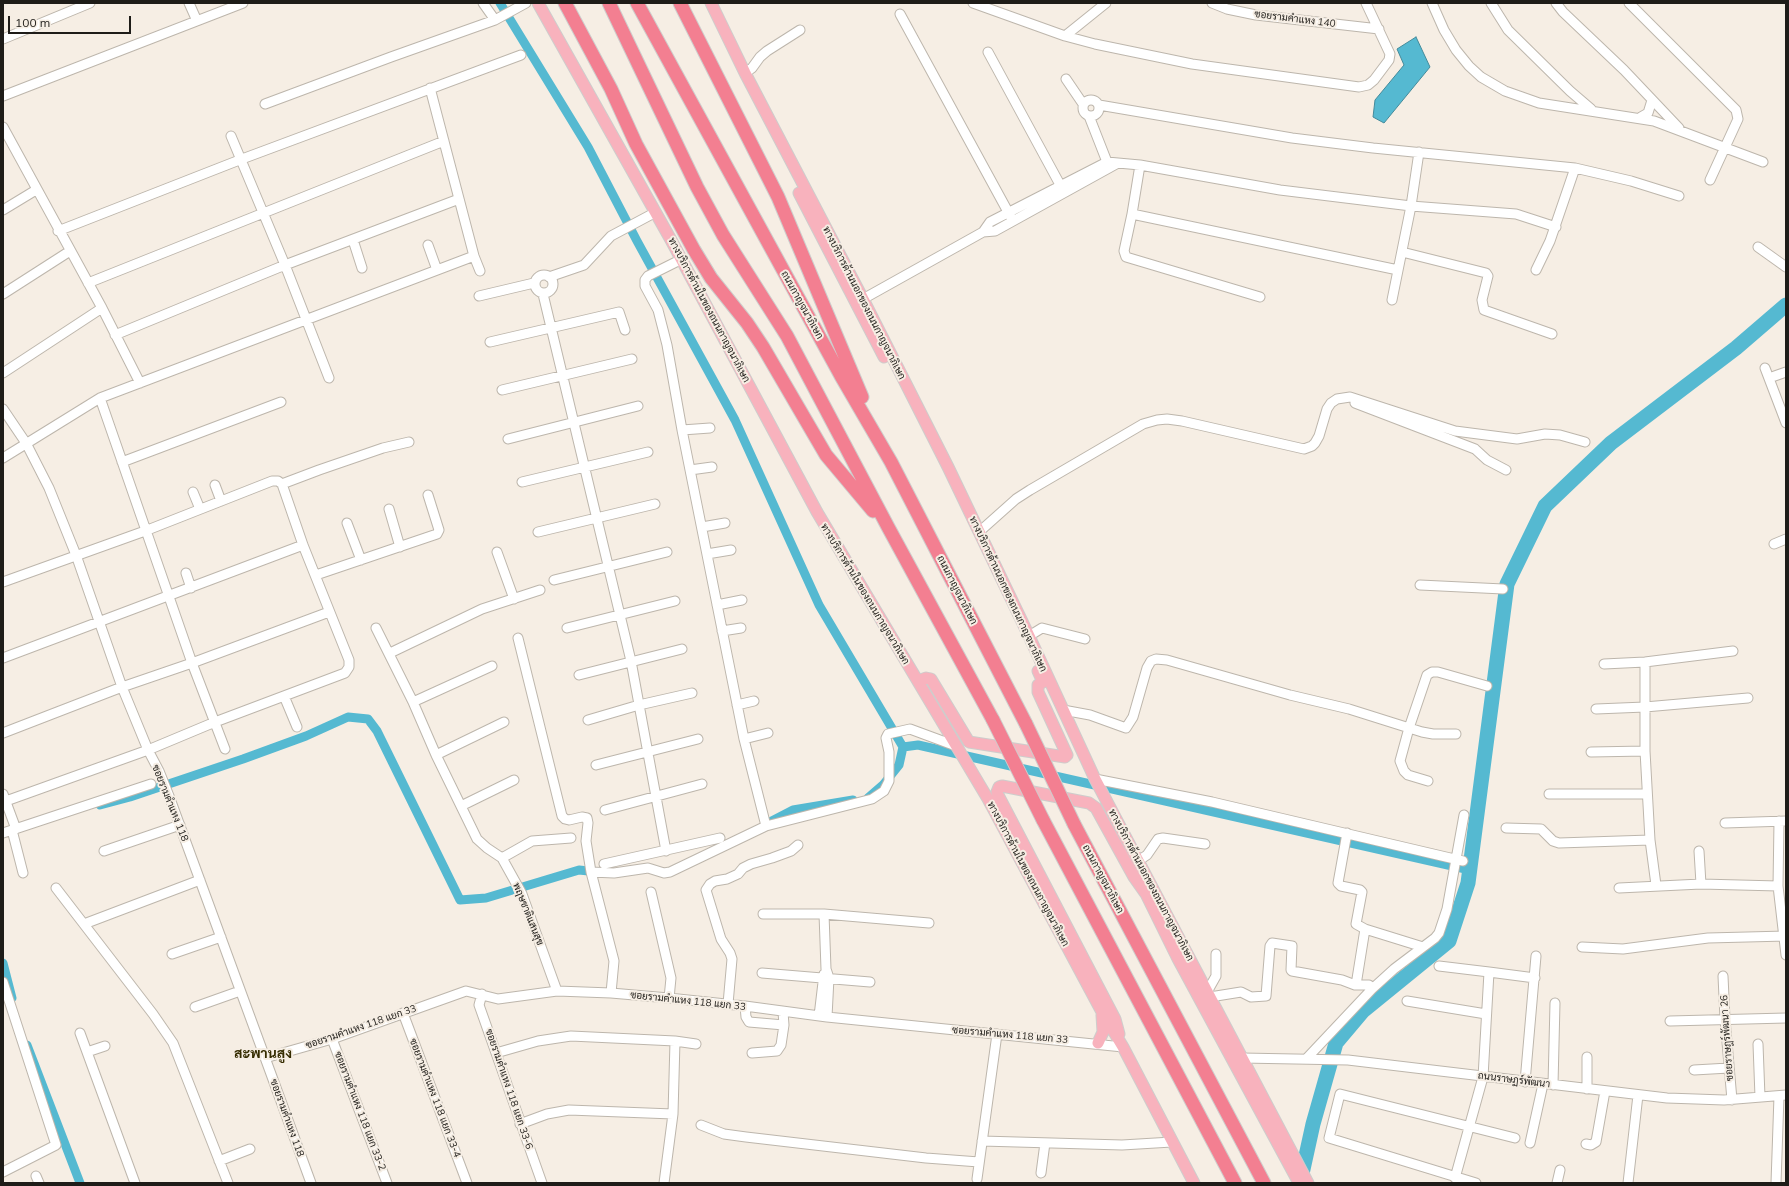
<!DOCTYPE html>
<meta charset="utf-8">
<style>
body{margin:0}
#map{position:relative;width:1789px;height:1186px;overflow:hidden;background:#f6eee4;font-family:Mulish,sans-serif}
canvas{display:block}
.frame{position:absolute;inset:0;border:4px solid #1e1c18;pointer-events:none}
.scale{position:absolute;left:8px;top:16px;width:123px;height:18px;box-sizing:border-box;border:2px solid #1e1c18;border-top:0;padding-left:5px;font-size:12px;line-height:14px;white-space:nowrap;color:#1e1c18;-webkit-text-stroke:3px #f6eee4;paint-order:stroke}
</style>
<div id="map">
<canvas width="1789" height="1186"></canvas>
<div class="frame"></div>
<div class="scale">100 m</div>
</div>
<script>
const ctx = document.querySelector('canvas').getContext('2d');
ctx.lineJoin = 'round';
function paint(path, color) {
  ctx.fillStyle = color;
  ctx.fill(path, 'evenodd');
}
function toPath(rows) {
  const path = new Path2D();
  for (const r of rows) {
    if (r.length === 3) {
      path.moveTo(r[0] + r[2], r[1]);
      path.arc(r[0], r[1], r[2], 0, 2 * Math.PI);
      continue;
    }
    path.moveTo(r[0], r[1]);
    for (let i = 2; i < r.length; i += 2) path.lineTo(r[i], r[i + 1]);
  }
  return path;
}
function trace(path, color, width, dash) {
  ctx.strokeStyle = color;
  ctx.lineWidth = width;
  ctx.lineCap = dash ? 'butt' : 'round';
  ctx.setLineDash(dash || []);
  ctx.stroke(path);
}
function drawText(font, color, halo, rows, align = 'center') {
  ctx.font = font + ' Mulish,Sarabun,sans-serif';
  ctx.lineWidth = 4;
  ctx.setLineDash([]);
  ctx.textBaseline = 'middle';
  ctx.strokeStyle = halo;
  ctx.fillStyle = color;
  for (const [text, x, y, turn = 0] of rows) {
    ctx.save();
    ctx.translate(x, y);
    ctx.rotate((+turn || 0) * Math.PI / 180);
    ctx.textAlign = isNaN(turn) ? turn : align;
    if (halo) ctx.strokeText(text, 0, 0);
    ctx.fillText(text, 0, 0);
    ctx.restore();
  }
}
const water = toPath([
 [1416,37,1430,67,1384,123,1373,117,1375,100,1404,65,1397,49,1416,37]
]);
const canal = toPath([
 [500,3,588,147,637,241,735,420,819,605,903,747],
 [868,798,883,785,899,765,903,747,918,745,1470,870],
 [100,805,130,797,243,759,306,736,348,717,368,719,377,731,460,900,486,898,579,870,598,872],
 [766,824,793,810,853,800],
 [3,963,12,998],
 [27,1045,80,1183]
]);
const river = toPath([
 [1300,1183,1313,1124,1336,1043,1363,1011,1449,941,1468,883,1507,584,1545,506,1611,443,1736,348,1786,305]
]);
const minor = toPath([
 [189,3,197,21],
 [483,3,495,20],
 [973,3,1065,36,1095,44,1192,64,1359,87,1368,85,1374,80,1389,60,1390,54,1366,3],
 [1212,3,1227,9,1256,15,1379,29],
 [1432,3,1444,30,1456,50,1469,66,1481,77,1505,91,1539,103,1654,121,1763,162],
 [1491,3,1508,30,1570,91,1591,109],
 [1556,3,1563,12,1624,70,1679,128],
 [1629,3,1736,110,1738,119,1710,180],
 [900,14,1013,221],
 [1065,36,1106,3],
 [3,39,90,3],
 [988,52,1064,192],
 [745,73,752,68,760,57,767,51,800,30],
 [1066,79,1083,104],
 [430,88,474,256,480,271],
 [3,96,243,3],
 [1091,108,8],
 [265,104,391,57,495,20,526,3],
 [1099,105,1292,138,1373,148,1575,168,1631,181,1679,196],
 [1089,116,1109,167],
 [1641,117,1648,113,1652,100],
 [3,127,102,308,140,383],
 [231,136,285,265,329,378],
 [1140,165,1132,214,1124,251,1126,257,1260,297],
 [3,210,36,190],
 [1132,214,1398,270],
 [58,231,242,159,521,55],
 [983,232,995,231,1118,163],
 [353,240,362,268],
 [428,245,437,270],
 [1758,247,1786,267],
 [1402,252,1486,273,1488,276,1482,300,1484,310,1552,334],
 [682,259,648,276,645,280,645,286,658,310,667,345,682,430,744,739,766,826],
 [1536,270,1550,241,1575,168],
 [544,284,9],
 [549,277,584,265,611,236,656,212],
 [88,283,444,141],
 [3,294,70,251],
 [543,294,631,661,666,851],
 [479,296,534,283],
 [863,299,983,232,990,222,1107,162,1140,165,1280,190,1411,206,1516,214,1556,227],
 [1392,300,1411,206,1419,152],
 [115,335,285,265,459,199],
 [490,342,619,312,625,330],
 [1765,368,1786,423],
 [3,373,102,308],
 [1769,378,1786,372],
 [502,390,632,359],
 [100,398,192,663,225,749],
 [1355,403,1475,449,1487,460,1506,470],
 [3,409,26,443,49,488,76,555,122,687,148,750,159,771,169,796,311,1183],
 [682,430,710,428],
 [508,439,638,406],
 [3,458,100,398,474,256],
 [122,462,281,402],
 [690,470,712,467],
 [522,482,648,452],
 [282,484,319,470,383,448,409,442],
 [215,485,221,501],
 [193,492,200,509],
 [389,509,400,547],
 [347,523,361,560],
 [702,527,725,523],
 [538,532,655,504],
 [979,532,1016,499,1030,490,1143,424,1157,420,1167,419,1182,421,1304,449,1312,446,1315,443,1319,436,1327,409,1331,403,1337,399,1350,397,1455,431,1517,439,1545,434,1560,435,1585,442],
 [1774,544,1786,539],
 [497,552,514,599],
 [707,554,731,550],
 [186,573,191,588],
 [316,575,437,534,439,530,428,495],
 [554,580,667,552],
 [3,582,145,531,272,481,278,481,282,484,303,545,349,660,349,667,345,673,215,722,148,750,6,801],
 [1420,585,1503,589],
 [717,605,742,600],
 [376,628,413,702,436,755,477,839,487,848,502,858,522,894,557,991],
 [567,628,675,601],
 [722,631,741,628],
 [1029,636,1042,628,1085,639],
 [518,638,562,816,565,819,569,820,582,817,587,818,588,823,586,841,591,872,614,961,611,993],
 [390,653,482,609,540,590],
 [3,658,303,545],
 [1645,662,1645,751,1650,840,1656,885],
 [1604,664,1645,662,1733,651],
 [579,675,682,649],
 [284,696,297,727],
 [413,702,492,666],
 [737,705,754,701],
 [1596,709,1645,707,1748,698],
 [1063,710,1090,715,1126,728,1133,717,1147,668,1151,661,1156,659,1167,660,1290,695,1349,709,1422,732,1433,734,1456,734],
 [588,720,639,705,692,693],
 [3,733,122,687,192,663,329,612],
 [744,739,768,733],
 [1591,752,1645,751],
 [436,755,504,722],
 [596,765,698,739],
 [1095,779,1212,802,1463,861],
 [1428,781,1408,775,1404,771,1400,761,1409,728,1427,675,1432,672,1438,672,1487,686],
 [3,794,16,829],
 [1549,794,1647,794],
 [461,806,514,780],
 [605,810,702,784],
 [1779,821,1778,886,1786,955],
 [1725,823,1786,821],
 [1506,828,1541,829,1553,841,1559,843,1650,840],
 [12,830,23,873],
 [3,833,151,784],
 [1347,833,1338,883,1341,886,1360,890,1362,892,1356,924,1365,929,1423,947],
 [104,851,180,825],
 [1699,851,1701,884],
 [502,858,532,841,571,838],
 [1138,861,1147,855,1158,839,1163,838,1205,844],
 [604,864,720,838],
 [591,872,614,873,648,868,664,873,670,872,766,826,872,799,884,791,889,781,889,752,886,738,888,734,910,729,956,746],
 [56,888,153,1014,173,1043,228,1183],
 [1619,888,1701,884,1778,886],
 [651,892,671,978,669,998],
 [763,914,824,914,929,923],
 [824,914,826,969,829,978,827,1017],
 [84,924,200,880],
 [1582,947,1623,949,1708,938,1786,936],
 [172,954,221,937],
 [1439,966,1489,972,1483,1077,1455,1178],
 [1489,972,1535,978],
 [762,973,870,982],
 [1723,976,1725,1019,1732,1100],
 [3,982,56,1145,3,1172],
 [1356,985,1365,929],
 [1207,992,1216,976,1216,954],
 [482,994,479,1005,542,1183],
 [1210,997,1241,992,1251,997,1266,996,1270,946,1272,943,1292,946,1291,970,1292,971,1342,980,1355,985,1369,985,1373,988],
 [1407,1001,1486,1014],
 [728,1004,732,959,730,953,721,939,706,890,710,884,715,881,727,879,738,874,743,868,751,864,772,858,791,851,798,845],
 [745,1006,746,1017,749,1022,784,1025],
 [195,1007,240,991],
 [403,1013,467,1183],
 [819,1016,824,974],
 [1670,1021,1786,1018],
 [80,1033,135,1183],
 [332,1039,387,1183],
 [1758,1044,1760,1097],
 [87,1052,105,1046],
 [496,1053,538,1041,571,1036,675,1041,696,1044],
 [752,1053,777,1051,781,1045,784,1025,783,1012],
 [265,1058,332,1039,466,991,498,999,557,991,611,993,669,998,745,1006,827,1017,1123,1047],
 [1242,1058,1348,1060,1667,1098,1724,1100,1786,1095],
 [1307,1058,1372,989,1394,969,1435,938,1439,933,1447,909,1464,815],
 [1694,1070,1729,1068],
 [1525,1082,1536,956],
 [1553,1085,1555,1003],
 [1587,1089,1587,1057],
 [520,1124,547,1114,569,1110,673,1114],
 [701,1125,724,1134,746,1137,926,1158,979,1162],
 [982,1141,1122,1145,1172,1142],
 [1530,1143,1543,1084],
 [1586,1144,1591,1145,1596,1142,1605,1091],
 [219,1161,250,1149],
 [1041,1173,1045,1143],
 [36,1176,39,1183],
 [977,1179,997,1034],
 [664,1183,673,1114,675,1041],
 [1476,1183,1329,1138,1340,1094,1515,1138],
 [1557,1183,1560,1170],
 [1628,1183,1638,1095],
 [1776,1183,1779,1096]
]);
const major = toPath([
 [538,3,671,240,817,512,988,799,1102,1012,1123,1047,1194,1183],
 [711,3,745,73,863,299,948,467,1029,636,1095,779,1308,1183],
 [799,193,884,357],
 [918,681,926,678,931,679,969,742,1065,757,1067,755,1038,692,1038,685,1043,682,1038,671],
 [1119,1034,1115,1019,998,795,997,792,999,787,1002,786,1089,803,1096,808,1134,877,1146,894,1178,959,1299,1183],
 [1098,1043,1103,1032,1102,1015]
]);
const highway = toPath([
 [565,3,611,89,636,144,694,250,711,278,747,323,763,347,826,455,873,511],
 [609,3,697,187,723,235,787,336,888,527,993,720],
 [637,3,841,376,891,462,1026,724],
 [680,3,778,197,862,397],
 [1043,820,1235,1183],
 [1074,824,1264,1183]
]);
const highwayBridge = toPath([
 [993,720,1043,820],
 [1026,724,1074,824]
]);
const streetNames = [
 ["ซอยรามคำแหง 140",1295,19,7],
 ["ทางบริการด้านนอกของถนนกาญจนาภิเษก",864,303,63],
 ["ถนนกาญจนาภิเษก",802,305,61],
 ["ทางบริการด้านในของถนนกาญจนาภิเษก",709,310,62],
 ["ถนนกาญจนาภิเษก",957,590,63],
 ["ทางบริการด้านในของถนนกาญจนาภิเษก",865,594,59],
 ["ทางบริการด้านนอกของถนนกาญจนาภิเษก",1008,594,65],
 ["ซอยรามคำแหง 118",170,803,68],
 ["ทางบริการด้านในของถนนกาญจนาภิเษก",1028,874,62],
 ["ถนนกาญจนาภิเษก",1103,879,62],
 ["ทางบริการด้านนอกของถนนกาญจนาภิเษก",1151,885,62],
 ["พฤษชาติแสนสุข",528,914,68],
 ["ซอยรามคำแหง 118 แยก 33",688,1001,6],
 ["ซอยรามคำแหง 118 แยก 33",361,1027,-19],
 ["ซอยรามคำแหง 118 แยก 33",1010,1035,5],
 ["ซอยราษฎร์พัฒนา 26",1727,1038,-94],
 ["ถนนราษฏร์พัฒนา",1514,1080,7],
 ["ซอยรามคำแหง 118 แยก 33-6",509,1089,71],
 ["ซอยรามคำแหง 118 แยก 33-4",435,1098,69],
 ["ซอยรามคำแหง 118 แยก 33-2",360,1111,69],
 ["ซอยรามคำแหง 118",287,1118,70]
];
const districtNames = [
 ["สะพานสูง",263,1054]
];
paint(water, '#55b9d1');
trace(water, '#448a9a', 1);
trace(canal, '#55b9d1', 9);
trace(river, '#55b9d1', 15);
trace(minor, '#bdb6ac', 11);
trace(major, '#cecdcc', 13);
trace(highway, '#cecdcc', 15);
trace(minor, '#fff', 9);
trace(major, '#f8b2bd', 11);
trace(highway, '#f37f91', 13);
trace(highwayBridge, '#cecdcc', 15, []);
trace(highwayBridge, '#f37f91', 13);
drawText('10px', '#1e1c18', '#f6eee4', streetNames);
drawText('bold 14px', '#352c01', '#f6eee4', districtNames);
</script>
